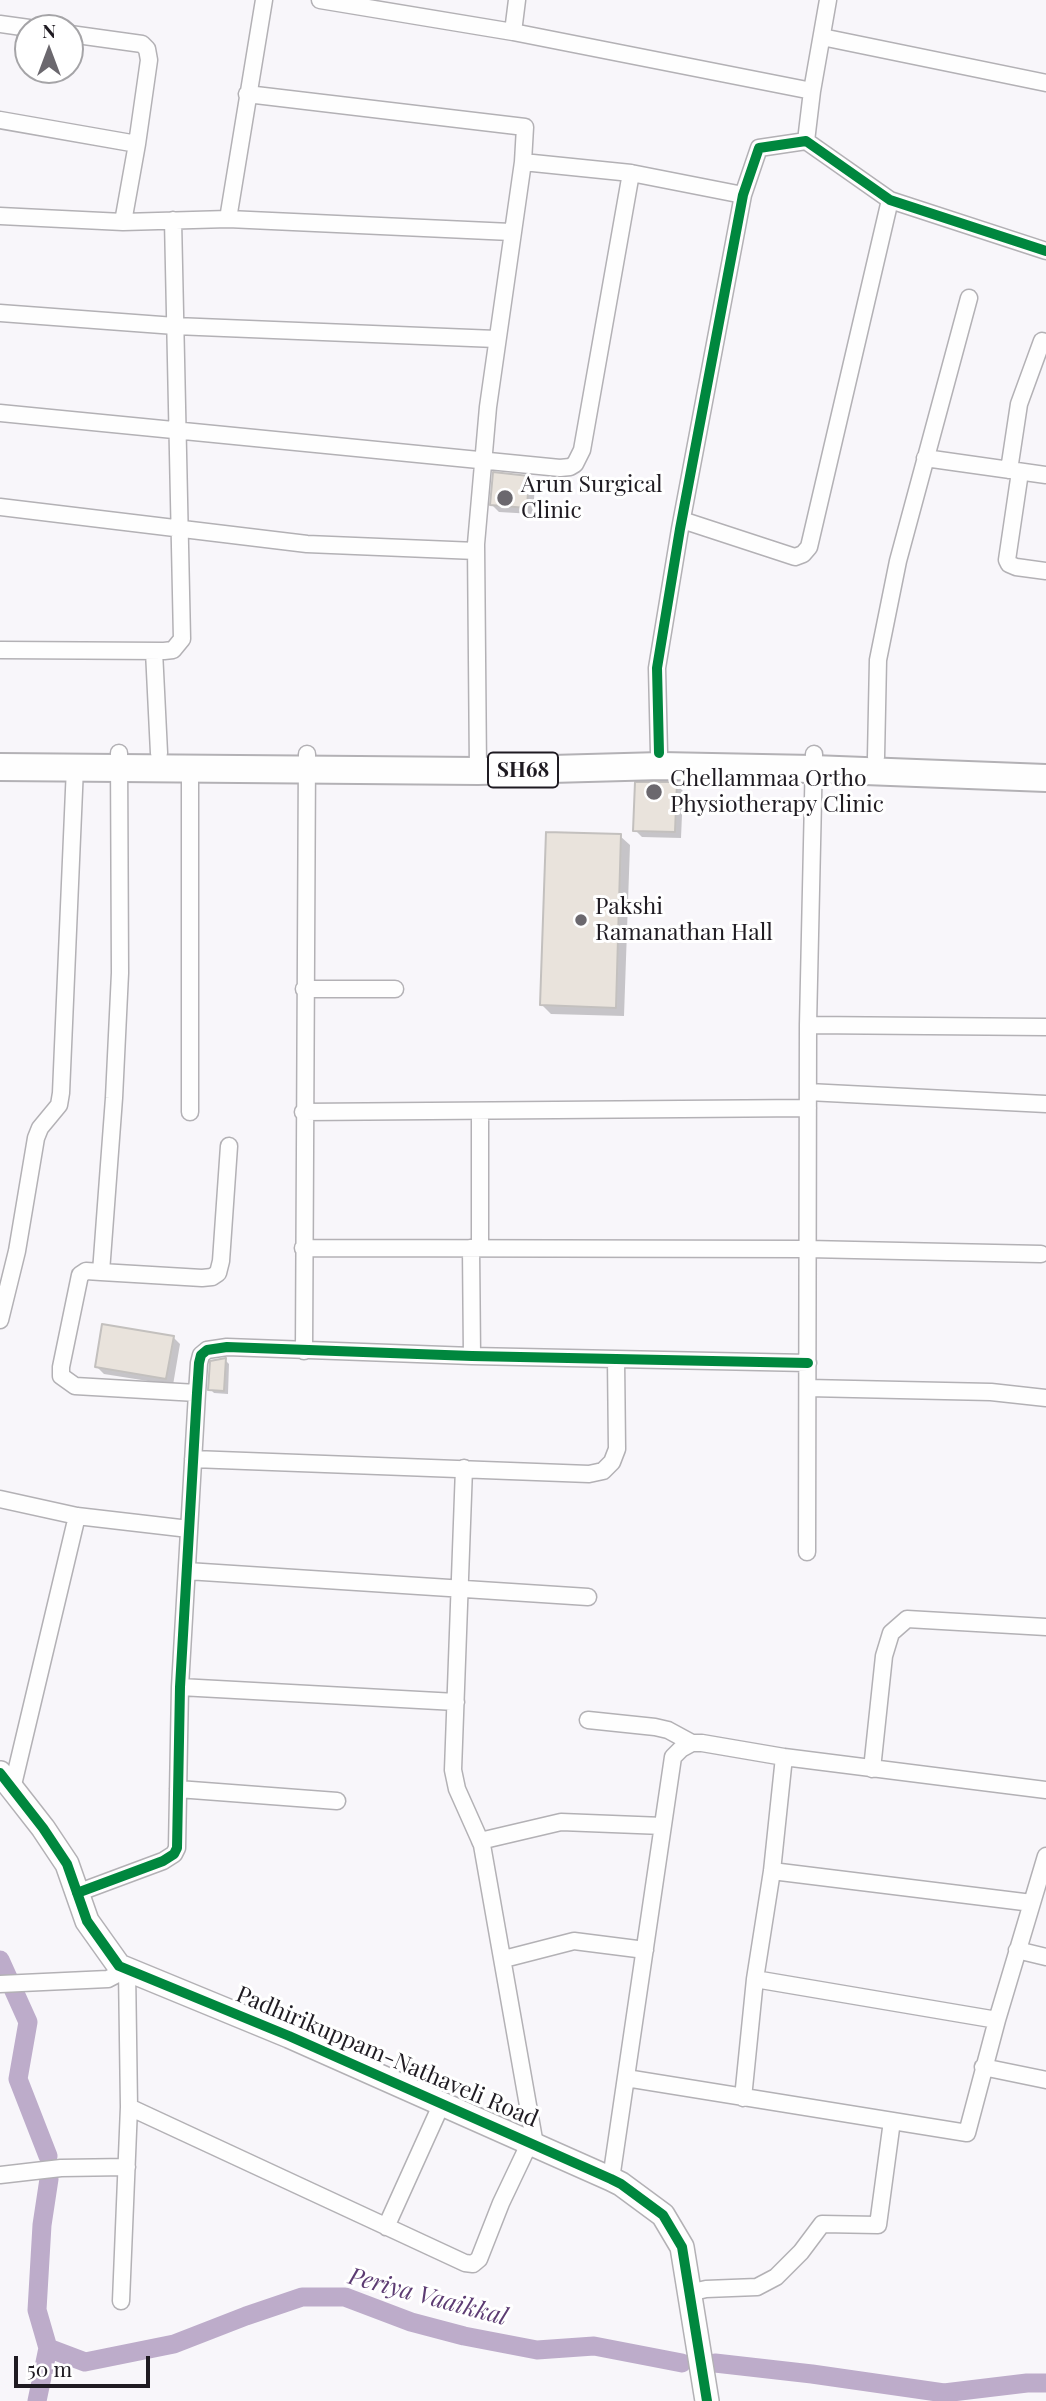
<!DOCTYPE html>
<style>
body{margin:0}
#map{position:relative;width:1046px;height:2401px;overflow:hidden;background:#f8f6fa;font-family:"Playfair Display",serif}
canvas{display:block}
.north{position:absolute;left:14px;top:14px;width:70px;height:70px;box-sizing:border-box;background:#fff;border:2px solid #a5a4a7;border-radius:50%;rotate:0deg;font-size:19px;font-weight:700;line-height:28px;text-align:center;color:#1f1b22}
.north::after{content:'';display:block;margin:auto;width:24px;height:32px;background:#6b686e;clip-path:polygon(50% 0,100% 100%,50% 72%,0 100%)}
.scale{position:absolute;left:14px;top:2356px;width:136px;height:32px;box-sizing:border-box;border:4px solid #1f1b22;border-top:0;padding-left:9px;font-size:21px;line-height:24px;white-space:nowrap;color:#1f1b22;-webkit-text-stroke:5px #fff;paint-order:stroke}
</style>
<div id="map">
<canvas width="1046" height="2401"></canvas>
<div class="north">N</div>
<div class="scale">50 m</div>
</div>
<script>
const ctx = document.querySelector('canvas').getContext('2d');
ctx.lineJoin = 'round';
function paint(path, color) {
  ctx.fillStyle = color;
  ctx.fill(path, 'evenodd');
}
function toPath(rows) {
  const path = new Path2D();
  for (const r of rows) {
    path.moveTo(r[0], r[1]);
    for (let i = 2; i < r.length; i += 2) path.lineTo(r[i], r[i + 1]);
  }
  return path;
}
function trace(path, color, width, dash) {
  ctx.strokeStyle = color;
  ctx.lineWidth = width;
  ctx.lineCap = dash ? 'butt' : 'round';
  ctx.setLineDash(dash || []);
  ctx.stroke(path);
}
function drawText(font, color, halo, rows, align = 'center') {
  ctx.font = font + ' "Playfair Display",serif';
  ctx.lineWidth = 6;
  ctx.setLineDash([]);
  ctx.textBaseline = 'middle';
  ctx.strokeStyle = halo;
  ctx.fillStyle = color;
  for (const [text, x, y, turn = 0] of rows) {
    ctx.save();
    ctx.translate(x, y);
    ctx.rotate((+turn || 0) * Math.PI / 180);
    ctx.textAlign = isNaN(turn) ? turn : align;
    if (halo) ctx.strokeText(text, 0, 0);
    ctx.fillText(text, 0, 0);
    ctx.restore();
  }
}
const shadow = toPath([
 [529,477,535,484,533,514,499,512,492,505],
 [676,784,683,791,681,838,642,837,635,830],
 [620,836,630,845,624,1016,551,1014,541,1004],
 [173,1337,180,1344,173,1385,104,1374,97,1367],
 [225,1360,229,1364,228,1394,214,1393,210,1389]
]);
const canal = toPath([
 [0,1960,28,2022,18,2079,48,2156],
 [49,2179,42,2225,37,2310,48,2348,85,2362,174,2344,246,2316,302,2297,345,2297,411,2322,464,2336,537,2350,594,2346,682,2363],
 [715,2363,812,2374,944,2393,1027,2383,1046,2383],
 [37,2401,48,2348]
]);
const building = toPath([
 [493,472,529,476,527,508,490,505,493,472],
 [635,782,677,782,675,832,633,831,635,782],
 [546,832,621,834,616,1008,540,1005,546,832],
 [102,1324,174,1336,166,1379,95,1367,102,1324],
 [226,1358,224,1391,208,1390,210,1361,226,1358]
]);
const street = toPath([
 [320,0,513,32,812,91],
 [0,24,29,28],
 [513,32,517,0],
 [70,34,142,44,147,49,149,60,137,144],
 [822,37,1046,83],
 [247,94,525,127,523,162,488,407,476,544,478,771],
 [0,120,137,144,123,222],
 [806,141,812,91,828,0],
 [523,162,631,173,743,195],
 [0,216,123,222,228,219,511,232],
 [228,219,264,0],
 [0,313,175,326,496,339],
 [0,413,560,468,570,467,575,464,582,450,631,173],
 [925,458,1046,475],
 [1009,470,1019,404,1042,341],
 [1020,472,1007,560,1009,564,1016,567,1046,571],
 [0,507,307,544,476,551],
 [682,520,795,557,803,554,809,547,890,200],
 [0,650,164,651,173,650,182,639,173,220],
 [154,651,159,753],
 [119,753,120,973,114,1098,101,1272,86,1271,80,1275,61,1367,61,1376,75,1386,197,1393],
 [659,753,657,668,680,529,743,195,759,148,806,141,890,200,1046,251],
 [876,757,878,660,898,561,969,298],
 [190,768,190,1112],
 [304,989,395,989],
 [808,1025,1046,1027],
 [808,1092,1046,1104],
 [480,1111,480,1248],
 [303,1112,808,1108],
 [303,1248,808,1249,1041,1254],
 [471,1248,472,1356],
 [101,1272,202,1278,212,1277,218,1273,221,1261,229,1146],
 [0,1320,17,1251,36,1138,40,1128,59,1105,61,1093,75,767],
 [304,1351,307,754],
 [808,1388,991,1392,1046,1398],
 [193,1459,589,1474,603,1471,612,1462,617,1449,616,1359],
 [464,1468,453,1770,457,1789,482,1845,535,2145],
 [0,1499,77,1516,189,1529],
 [807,1552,808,1025,814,754],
 [187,1571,588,1597],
 [180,1687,456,1702],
 [588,1720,655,1727,668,1730,692,1743],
 [872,1769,884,1656,891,1633,907,1619,1046,1627],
 [12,1789,77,1516],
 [178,1789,337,1801],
 [480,1841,561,1822,663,1826],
 [772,1871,1032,1903],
 [77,1893,163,1861,174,1854,177,1848,180,1687,197,1393,199,1363,201,1355,207,1350,227,1347,472,1356,808,1363],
 [1017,1950,1046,1957],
 [504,1959,574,1941,645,1950],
 [755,1979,997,2020],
 [0,1984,108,1979,127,1969,129,2107,121,2301],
 [983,2067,1046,2080],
 [626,2078,967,2133,997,2020,1046,1856],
 [743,2098,755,1979,772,1871,784,1757],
 [129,2107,465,2263,473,2264,479,2259,501,2203,530,2142],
 [0,2175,61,2168,127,2167],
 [611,2179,673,1757,681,1749,692,1743,702,1743,784,1757,1046,1790],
 [386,2227,442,2103],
 [689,2293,706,2289,757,2287,776,2277,801,2252,822,2224,878,2225,892,2121]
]);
const secondary = toPath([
 [0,1773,43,1828,67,1864,87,1921,119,1966,289,2036,611,2179,621,2184,663,2215,682,2247,707,2401]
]);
const primary = toPath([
 [0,767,478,771,661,766,813,769,1046,778]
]);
const cycleway = toPath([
 [659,753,657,668,680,529,743,195,759,148,806,141,890,200,1046,251],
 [0,1773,43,1828,67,1864,87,1921,119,1966,289,2036,611,2179,621,2184,663,2215,682,2247,707,2401],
 [77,1893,163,1861,174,1854,177,1848,180,1687,197,1393,199,1363,201,1355,207,1350,227,1347,472,1356,808,1363]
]);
const markers = [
 [505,498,9,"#6b686e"],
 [654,792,9,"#6b686e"],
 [581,920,7,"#6b686e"]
];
const shields = [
 [523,770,70]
];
const shieldNames = [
 ["SH68",523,770]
];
const poiNames = [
 ["Arun Surgical",521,485],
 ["Clinic",521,511],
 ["Chellammaa Ortho",670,779],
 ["Physiotherapy Clinic",670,805],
 ["Pakshi",595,907],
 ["Ramanathan Hall",595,933]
];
const streetNames = [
 ["Padhirikuppam-Nathaveli Road",387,2057,23]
];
const waterNames = [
 ["Periya Vaaikkal",428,2297,15]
];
paint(shadow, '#0003');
trace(canal, '#bdacca', 19);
paint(building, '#e9e3dc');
trace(building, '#c3c0be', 2);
trace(street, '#b3b1b5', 19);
trace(secondary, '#b3b1b5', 26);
trace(primary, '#b3b1b5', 30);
trace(street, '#fefefe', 16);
trace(secondary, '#fefefe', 23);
trace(primary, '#fefefe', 26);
trace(cycleway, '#00873e', 10);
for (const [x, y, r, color] of markers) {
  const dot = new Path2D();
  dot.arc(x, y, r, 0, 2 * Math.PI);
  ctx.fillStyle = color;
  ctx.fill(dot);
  trace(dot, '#fff', 2.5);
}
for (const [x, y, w] of shields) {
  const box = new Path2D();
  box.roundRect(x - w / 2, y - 17.5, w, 35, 5);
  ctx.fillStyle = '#fff';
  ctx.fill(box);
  trace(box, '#1f1b22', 2);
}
drawText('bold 21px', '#1f1b22', null, shieldNames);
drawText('23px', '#1f1b22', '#fff', poiNames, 'left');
drawText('23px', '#1f1b22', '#fff', streetNames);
drawText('italic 24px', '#5d3c73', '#fff', waterNames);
</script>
